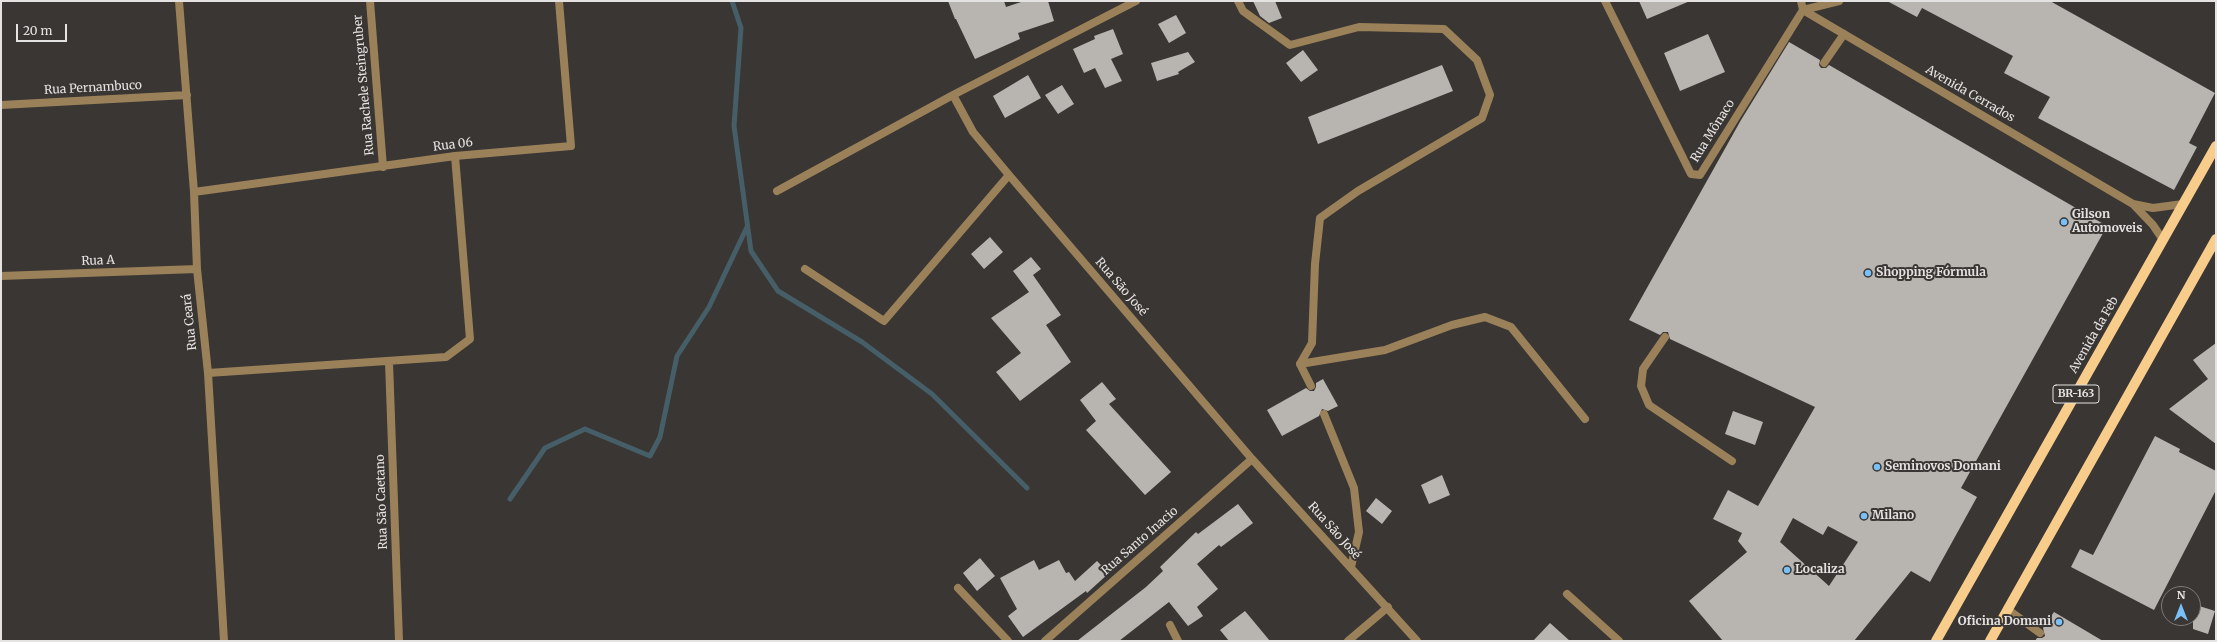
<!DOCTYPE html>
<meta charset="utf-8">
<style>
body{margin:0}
#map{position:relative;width:2217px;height:642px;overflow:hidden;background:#393633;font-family:Merriweather,serif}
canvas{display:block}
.frame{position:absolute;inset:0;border:2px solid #e5e3e2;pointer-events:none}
.north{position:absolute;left:2161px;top:586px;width:40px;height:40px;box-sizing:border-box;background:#393633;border:1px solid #7e7b79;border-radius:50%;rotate:0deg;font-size:11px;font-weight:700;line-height:16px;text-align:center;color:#e5e3e2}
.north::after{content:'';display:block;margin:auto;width:14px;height:18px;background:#79bff8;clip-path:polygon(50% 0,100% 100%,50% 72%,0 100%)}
.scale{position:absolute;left:16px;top:24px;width:51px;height:18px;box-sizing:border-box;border:2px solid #e5e3e2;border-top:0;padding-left:5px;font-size:12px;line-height:14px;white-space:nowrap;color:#e5e3e2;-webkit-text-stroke:3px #393633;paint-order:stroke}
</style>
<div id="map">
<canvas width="2217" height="642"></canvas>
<div class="frame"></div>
<div class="north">N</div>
<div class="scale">20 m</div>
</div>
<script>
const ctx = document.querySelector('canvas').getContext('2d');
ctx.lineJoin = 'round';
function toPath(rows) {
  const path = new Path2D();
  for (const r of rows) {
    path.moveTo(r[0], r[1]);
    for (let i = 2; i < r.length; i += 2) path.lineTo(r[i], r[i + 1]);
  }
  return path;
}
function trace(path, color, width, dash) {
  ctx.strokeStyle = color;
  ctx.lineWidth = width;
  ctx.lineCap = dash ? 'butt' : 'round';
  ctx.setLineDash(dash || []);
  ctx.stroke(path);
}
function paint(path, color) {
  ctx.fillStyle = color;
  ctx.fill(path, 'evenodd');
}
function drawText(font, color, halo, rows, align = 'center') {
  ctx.font = font + ' Merriweather,serif';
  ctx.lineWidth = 4;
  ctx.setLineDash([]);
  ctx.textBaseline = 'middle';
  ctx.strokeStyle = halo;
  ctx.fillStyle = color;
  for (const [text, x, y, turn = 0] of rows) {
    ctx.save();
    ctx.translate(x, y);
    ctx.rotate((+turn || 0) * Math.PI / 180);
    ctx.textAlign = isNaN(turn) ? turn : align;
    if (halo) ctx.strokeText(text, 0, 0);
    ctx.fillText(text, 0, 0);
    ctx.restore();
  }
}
const stream = toPath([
 [732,1,741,28,734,126,751,251,778,291,862,342,932,394,1027,488],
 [510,499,545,448,585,429,650,456,660,437,677,356,709,307,747,227]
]);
const building = toPath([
 [948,1,1004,1,1006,7,1024,1,1048,1,1054,21,1018,33,1020,39,975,59,956,19,955,19],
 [1253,1,1275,1,1282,18,1269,23,1260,16],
 [1639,1,1690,1,1647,19],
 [1887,1,2050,1,2215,93,2189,143,2197,147,2174,190,2038,118,2050,97,2004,73,2013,56,1922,8,1917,17],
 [1176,15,1186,33,1169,43,1158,24],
 [1113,29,1123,54,1111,59,1122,81,1105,88,1095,68,1084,73,1073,49,1095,39,1094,36],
 [1708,34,1725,72,1680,91,1664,53],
 [1789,42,1820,60,1819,65,1821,68,1826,68,1829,65,2107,226,1961,488,1977,497,1930,582,1911,571,1854,641,1723,641,1689,601,1747,552,1738,541,1742,533,1713,519,1728,490,1758,506,1815,407,1670,339,1668,332,1663,332,1660,335,1629,320,1741,120],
 [1793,518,1823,535,1828,526,1858,542,1829,586,1780,542],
 [1303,50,1318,70,1301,82,1286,63],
 [1188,52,1195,62,1178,72,1179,74,1157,81,1151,63],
 [1442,65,1453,91,1318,144,1308,117],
 [1028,75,1041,98,1005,118,993,96],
 [1062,85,1074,104,1058,114,1045,95],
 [990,237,1003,252,984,269,971,254],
 [1031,257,1041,269,1033,275,1061,315,1046,325,1071,362,1020,401,996,372,1021,353,991,318,1029,292,1013,271],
 [2216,343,2216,444,2169,409,2208,379,2193,360],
 [1323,379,1338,406,1328,411,1322,409,1319,416,1282,436,1267,410,1306,388,1310,391,1314,391,1316,387,1316,383],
 [1102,382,1116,399,1109,404,1171,472,1145,495,1086,430,1096,421,1080,400],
 [1733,411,1763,422,1755,445,1725,434],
 [2155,436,2180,449,2179,452,2216,471,2216,490,2154,610,2071,567,2080,549,2093,555],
 [1442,475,1450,495,1429,504,1421,485],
 [1376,498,1392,511,1382,524,1366,511],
 [1238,504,1253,523,1221,547,1219,545,1197,564,1218,589,1197,607,1203,616,1188,626,1169,602,1119,641,1077,641,1146,587,1163,571,1160,567,1196,532,1198,534],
 [980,558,995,576,977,591,963,573],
 [1034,560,1039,570,1059,560,1066,573,1069,572,1075,581,1097,561,1109,573,1087,593,1086,591,1023,637,1008,616,1017,609,1000,578],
 [2193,604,2215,611,2208,634,2193,629],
 [1245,611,1270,641,1229,641,1220,630],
 [2054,612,2103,641,2035,641,2037,638,2042,638,2045,636,2043,628],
 [1550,623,1570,641,1533,641]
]);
const lane = toPath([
 [1238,1,1243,11,1290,45,1359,27,1444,29,1477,60,1490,95,1482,118,1358,191,1320,218,1315,264,1312,343,1300,364,1311,386],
 [1824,63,1844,34],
 [1665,337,1643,369,1641,386,1649,405,1732,461],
 [1300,364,1385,350,1452,325,1485,317,1511,327,1585,419],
 [1324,414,1354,488,1359,532,1351,567],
 [1567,594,1619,641],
 [2007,609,2040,633]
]);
const street = toPath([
 [179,1,194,192,197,269,208,373,224,641],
 [370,1,383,167],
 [1136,1,953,95,973,132,1009,175,1252,459,1417,641],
 [1605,1,1691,174,1700,175,1803,10,1839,1],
 [1801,1,1803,10,2133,204,2153,225,2163,240],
 [1,105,187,95],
 [777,191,953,95],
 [194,192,455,156,571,146,559,1],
 [2133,204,2153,208,2183,204],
 [805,269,884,321,1009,175],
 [1,276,197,269],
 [389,362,399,641],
 [208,373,446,357,470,339,455,156],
 [958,588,1008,641],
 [1170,625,1178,641],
 [1045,641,1252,459],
 [1348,641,1388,607]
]);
const primary = toPath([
 [1936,641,2216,146],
 [1990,641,2216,239]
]);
const markers = [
 [2064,222,4,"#79bff8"],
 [1868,273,4,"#79bff8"],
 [1877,467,4,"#79bff8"],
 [1864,516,4,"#79bff8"],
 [1787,570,4,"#79bff8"],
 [2059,622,4,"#79bff8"]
];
const shields = [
 [2076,394,46]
];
const shieldNames = [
 ["BR-163",2076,394]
];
const streetNames = [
 ["Rua Rachele Steingruber",364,85,-95],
 ["Rua Pernambuco",93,88,-3],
 ["Avenida Cerrados",1970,94,30],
 ["Rua Mônaco",1713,131,-58],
 ["Rua 06",453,145,-7],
 ["Rua A",98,261,-2],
 ["Rua São José",1121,287,49],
 ["Rua Ceará",190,322,-96],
 ["Avenida da Feb",2094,335,-60],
 ["Rua São Caetano",382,502,-92],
 ["Rua São José",1334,531,48],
 ["Rua Santo Inacio",1140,541,-41]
];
const poiNames = [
 ["Gilson",2072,215],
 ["Automoveis",2072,229],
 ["Shopping Fórmula",1876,273],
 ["Seminovos Domani",1885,467],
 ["Milano",1872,516],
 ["Localiza",1795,570],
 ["Oficina Domani",2051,622,"right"]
];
trace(stream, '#455e68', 5);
paint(building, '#b8b5b1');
trace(lane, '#9b8159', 8);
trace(street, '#9b8159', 8);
trace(primary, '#f8cc8b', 10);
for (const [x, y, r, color] of markers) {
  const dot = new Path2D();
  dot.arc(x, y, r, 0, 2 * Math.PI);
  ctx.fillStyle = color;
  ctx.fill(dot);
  trace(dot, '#393633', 1.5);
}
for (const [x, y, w] of shields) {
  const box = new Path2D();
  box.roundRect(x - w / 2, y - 9, w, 18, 3);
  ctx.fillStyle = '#393633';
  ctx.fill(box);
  trace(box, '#e5e3e2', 1);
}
drawText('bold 11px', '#e5e3e2', null, shieldNames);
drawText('12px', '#e5e3e2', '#393633', streetNames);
drawText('bold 12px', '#e5e3e2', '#393633', poiNames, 'left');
</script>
